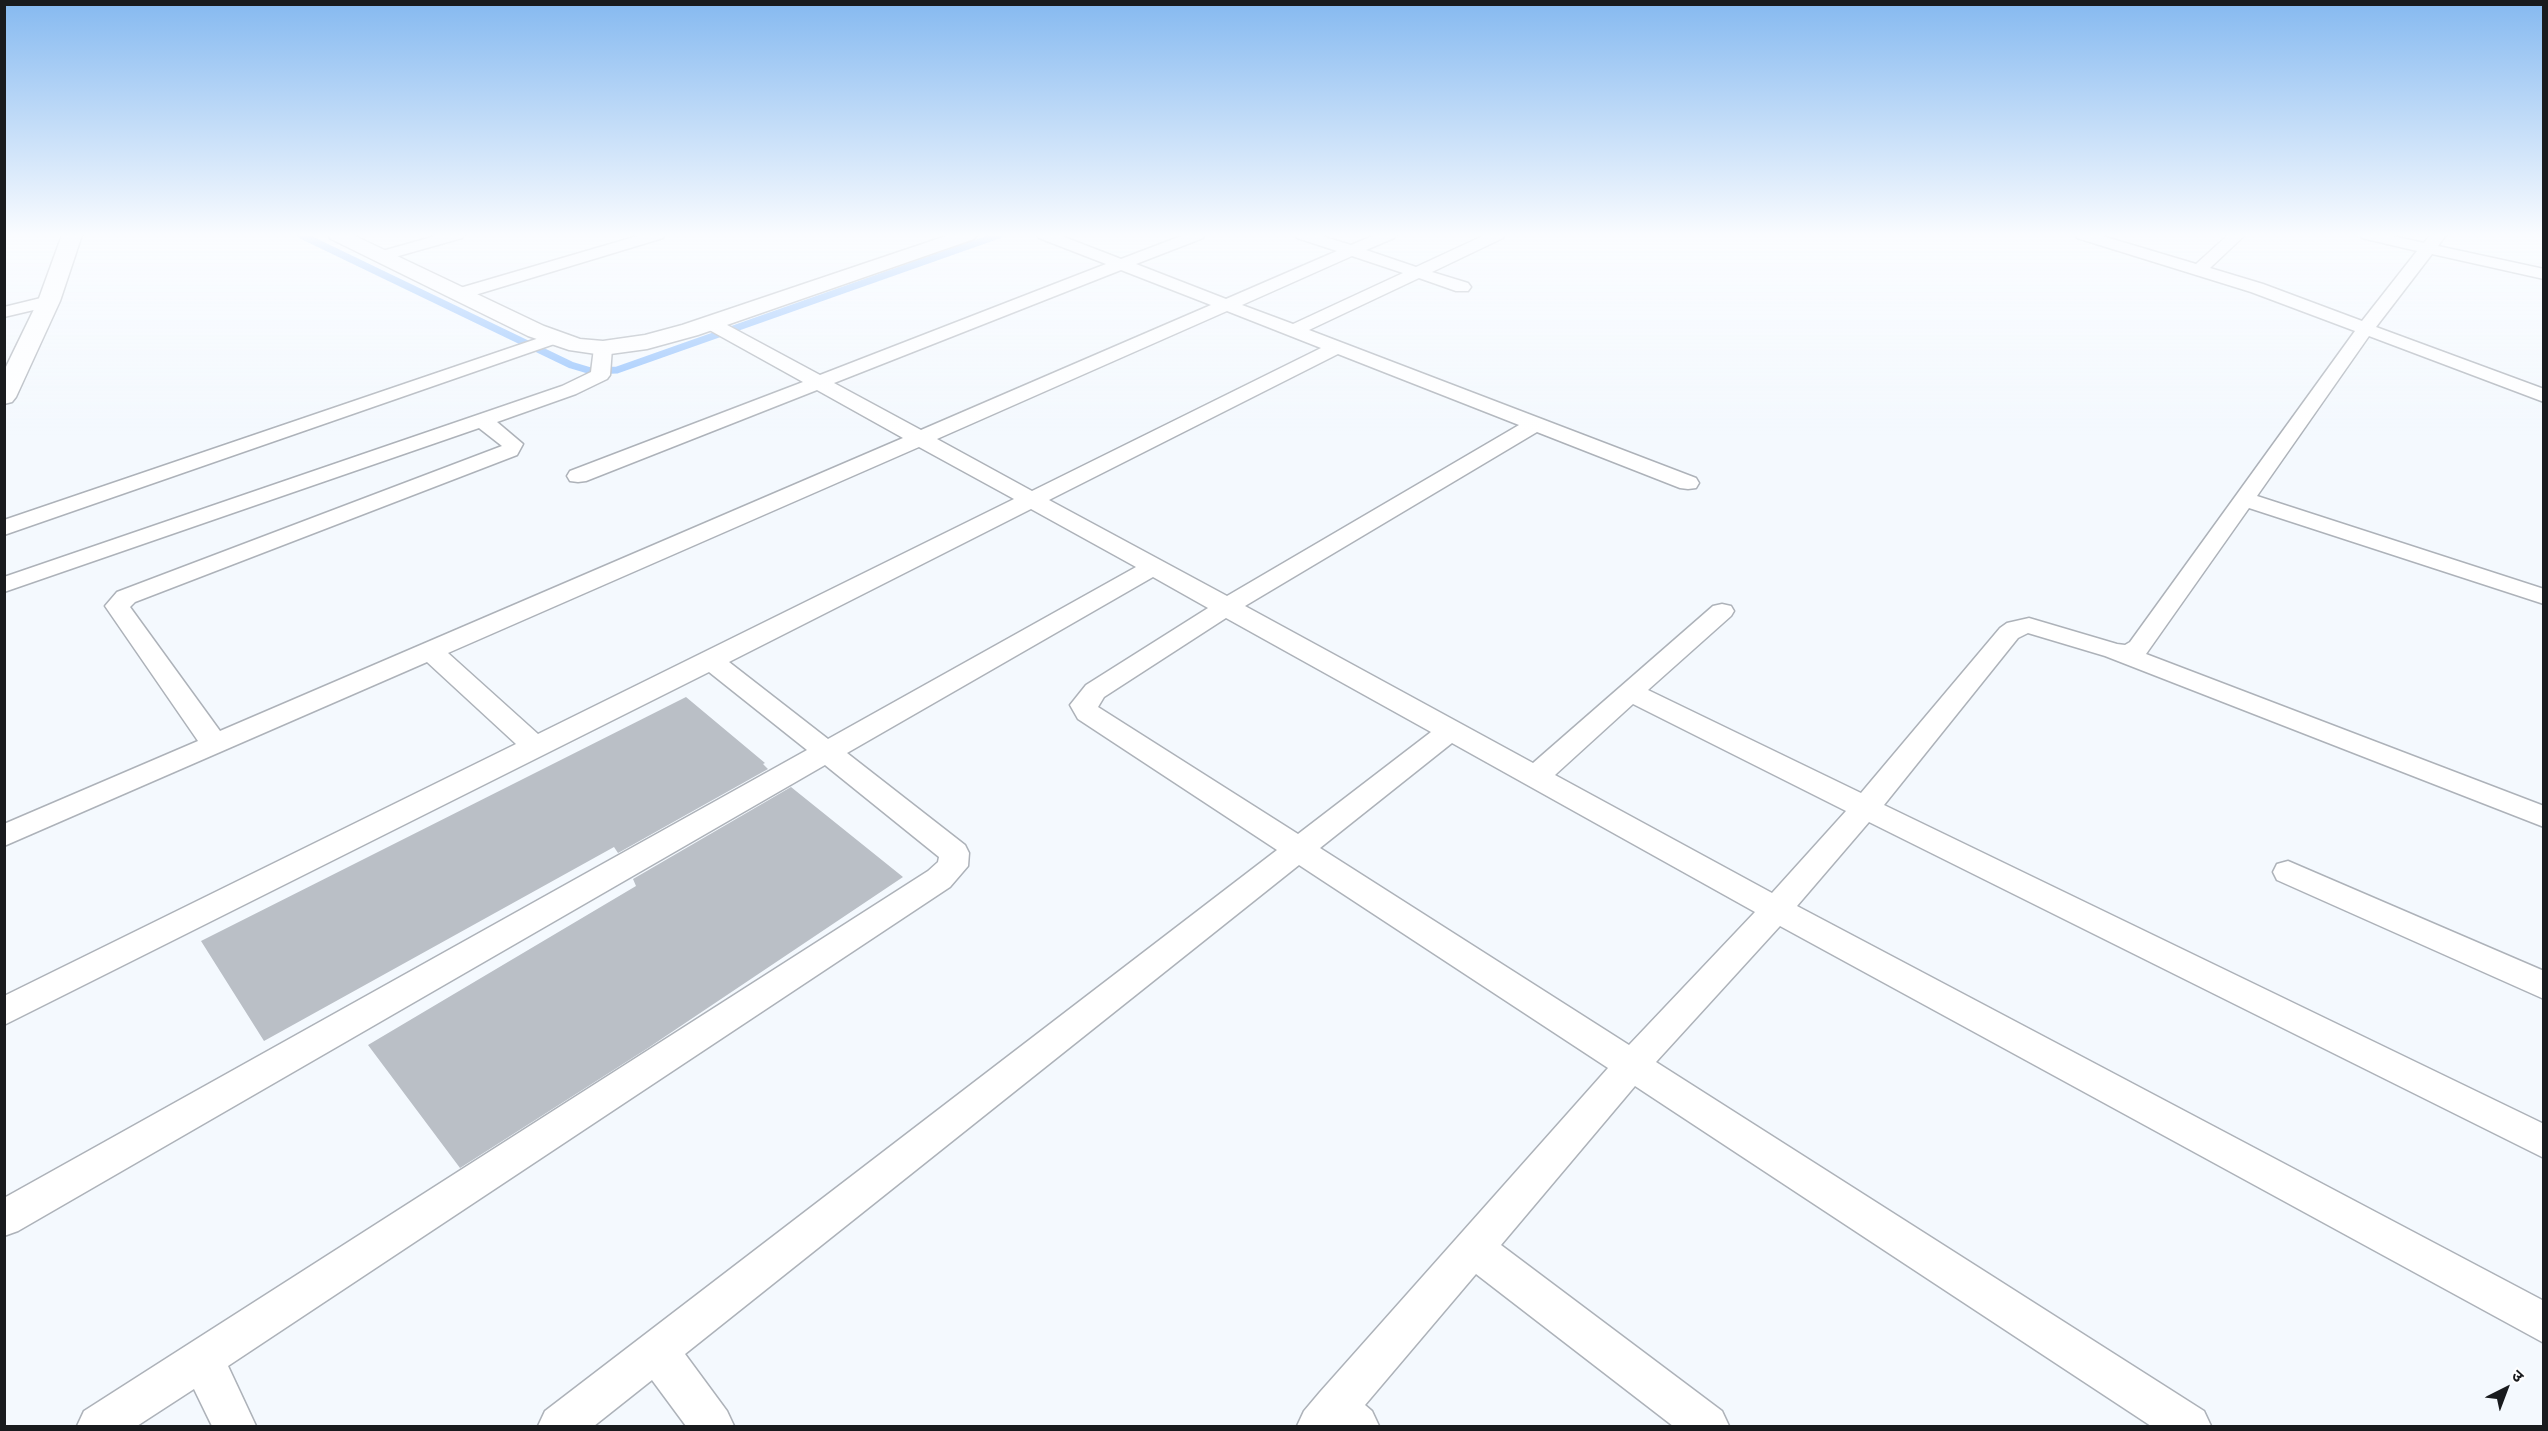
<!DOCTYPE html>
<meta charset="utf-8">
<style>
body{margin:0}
#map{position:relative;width:2548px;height:1431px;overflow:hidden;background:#f4f9fe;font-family:"PT Serif","Noto Sans Devanagari",serif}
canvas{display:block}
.frame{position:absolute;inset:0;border:6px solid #191b1e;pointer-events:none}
.north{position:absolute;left:2476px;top:1359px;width:60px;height:60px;-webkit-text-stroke:4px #fff;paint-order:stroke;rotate:42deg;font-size:16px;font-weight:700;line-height:24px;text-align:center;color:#191b1e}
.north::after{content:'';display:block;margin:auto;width:21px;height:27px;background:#191b1e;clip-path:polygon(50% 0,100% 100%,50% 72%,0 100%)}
</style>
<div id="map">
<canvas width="2548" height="1431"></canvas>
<div class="frame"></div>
<div class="north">उ</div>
</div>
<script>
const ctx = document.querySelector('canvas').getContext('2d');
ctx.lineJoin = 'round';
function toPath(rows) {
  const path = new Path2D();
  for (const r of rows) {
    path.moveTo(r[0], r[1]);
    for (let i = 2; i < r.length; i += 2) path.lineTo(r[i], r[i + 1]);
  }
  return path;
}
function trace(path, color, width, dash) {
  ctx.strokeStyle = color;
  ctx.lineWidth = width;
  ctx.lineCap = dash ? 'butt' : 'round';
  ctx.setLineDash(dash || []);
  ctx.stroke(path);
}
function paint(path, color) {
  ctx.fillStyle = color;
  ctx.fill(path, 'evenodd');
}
const stream = toPath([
 [301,235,571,365,591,371,617,370,999,235]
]);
const building = toPath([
 [686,697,765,763,763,764,768,769,618,853,614,847,264,1041,201,941],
 [791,787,903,877,648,1048,460,1168,368,1045,636,886,633,879]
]);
const street = toPath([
 [439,235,464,235,462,238,381,261,373,256,375,253,439,235],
 [641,235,665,235,663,238,465,298,459,299,453,298,450,294,453,290,641,235],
 [1037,235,1059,235,1121,259,1184,235,1205,235,1203,238,1136,264,1226,299,1337,251,1297,238,1295,235,1318,235,1351,245,1375,235,1396,235,1394,238,1366,250,1416,267,1485,235,1505,235,1503,238,1432,272,1468,283,1471,287,1468,291,1456,291,1419,278,1309,330,1696,478,1699,483,1696,488,1688,489,1680,488,1537,432,1245,606,1533,763,1713,606,1722,604,1731,606,1734,611,1731,616,1648,690,1861,793,2000,628,2007,623,2029,618,2117,644,2125,645,2130,642,2355,331,2251,292,2077,238,2075,235,2099,235,2196,264,2228,235,2245,235,2210,268,2263,284,2362,321,2417,251,2362,238,2360,235,2388,235,2424,243,2430,235,2446,235,2438,246,2544,269,2544,279,2432,254,2376,327,2544,389,2544,402,2369,336,2257,496,2544,589,2544,604,2249,508,2146,654,2544,806,2544,827,2105,656,2028,633,2018,638,1884,805,2544,1124,2544,1158,1869,822,1797,906,2544,1301,2544,1343,1780,926,1656,1062,2204,1411,2211,1426,2151,1426,1635,1086,1501,1245,1722,1411,1729,1426,1673,1426,1476,1274,1365,1405,1372,1411,1379,1426,1297,1426,1304,1411,1320,1392,1608,1068,1299,865,685,1354,727,1411,734,1426,686,1426,652,1380,594,1426,538,1426,545,1411,1277,850,1078,719,1070,705,1086,685,1208,608,1153,577,847,753,965,845,969,853,968,866,950,887,228,1366,256,1426,212,1426,194,1389,137,1426,77,1426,84,1411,928,871,938,862,939,857,825,765,18,1231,4,1236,4,1198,807,750,709,672,4,1025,4,996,516,744,427,662,4,846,4,824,198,741,105,606,117,592,502,446,479,428,4,592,4,577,562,386,591,372,594,348,596,344,610,344,612,348,610,375,607,379,576,394,497,422,523,444,517,455,135,602,130,607,220,731,903,438,817,390,586,481,578,482,570,481,567,476,570,471,803,382,704,327,701,323,704,319,716,319,820,375,1106,264,1039,238,1037,235],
 [1352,256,1403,273,1293,324,1242,305,1352,256],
 [1121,270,1211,305,921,430,834,383,1121,270],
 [1227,311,1321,348,1032,491,937,439,1227,311],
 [1338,354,1519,425,1227,596,1049,500,1338,354],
 [919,447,1014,499,538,734,448,653,919,447],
 [1031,509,1136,567,828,739,729,662,1031,509],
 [1226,618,1431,732,1298,834,1098,707,1104,697,1226,618],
 [1633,704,1846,811,1772,893,1555,775,1633,704],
 [1452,743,1755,912,1629,1045,1320,848,1452,743],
 [49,296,55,297,58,301,55,305,4,317,4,307,49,296],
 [554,333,560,334,563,338,560,342,4,535,4,520,554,333],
 [2288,861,2544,971,2544,999,2277,880,2273,872,2277,864,2288,861]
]);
const secondary = toPath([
 [62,235,82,235,60,301,16,397,12,402,4,404,4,371,38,301,62,235],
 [328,235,353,235,544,326,580,339,603,341,645,335,682,325,949,235,977,235,974,239,698,335,647,349,603,355,569,350,528,336,331,239,328,235]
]);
trace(stream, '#91c0fc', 7);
paint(building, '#babfc6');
trace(street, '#adb2b9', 3);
trace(secondary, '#adb2b9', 3);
paint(street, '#fff');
paint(secondary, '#fff');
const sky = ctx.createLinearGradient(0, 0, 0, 435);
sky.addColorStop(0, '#85b9f0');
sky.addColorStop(0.54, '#fafcff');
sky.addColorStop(1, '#fafcff00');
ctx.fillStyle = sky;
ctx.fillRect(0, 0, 2548, 435);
</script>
